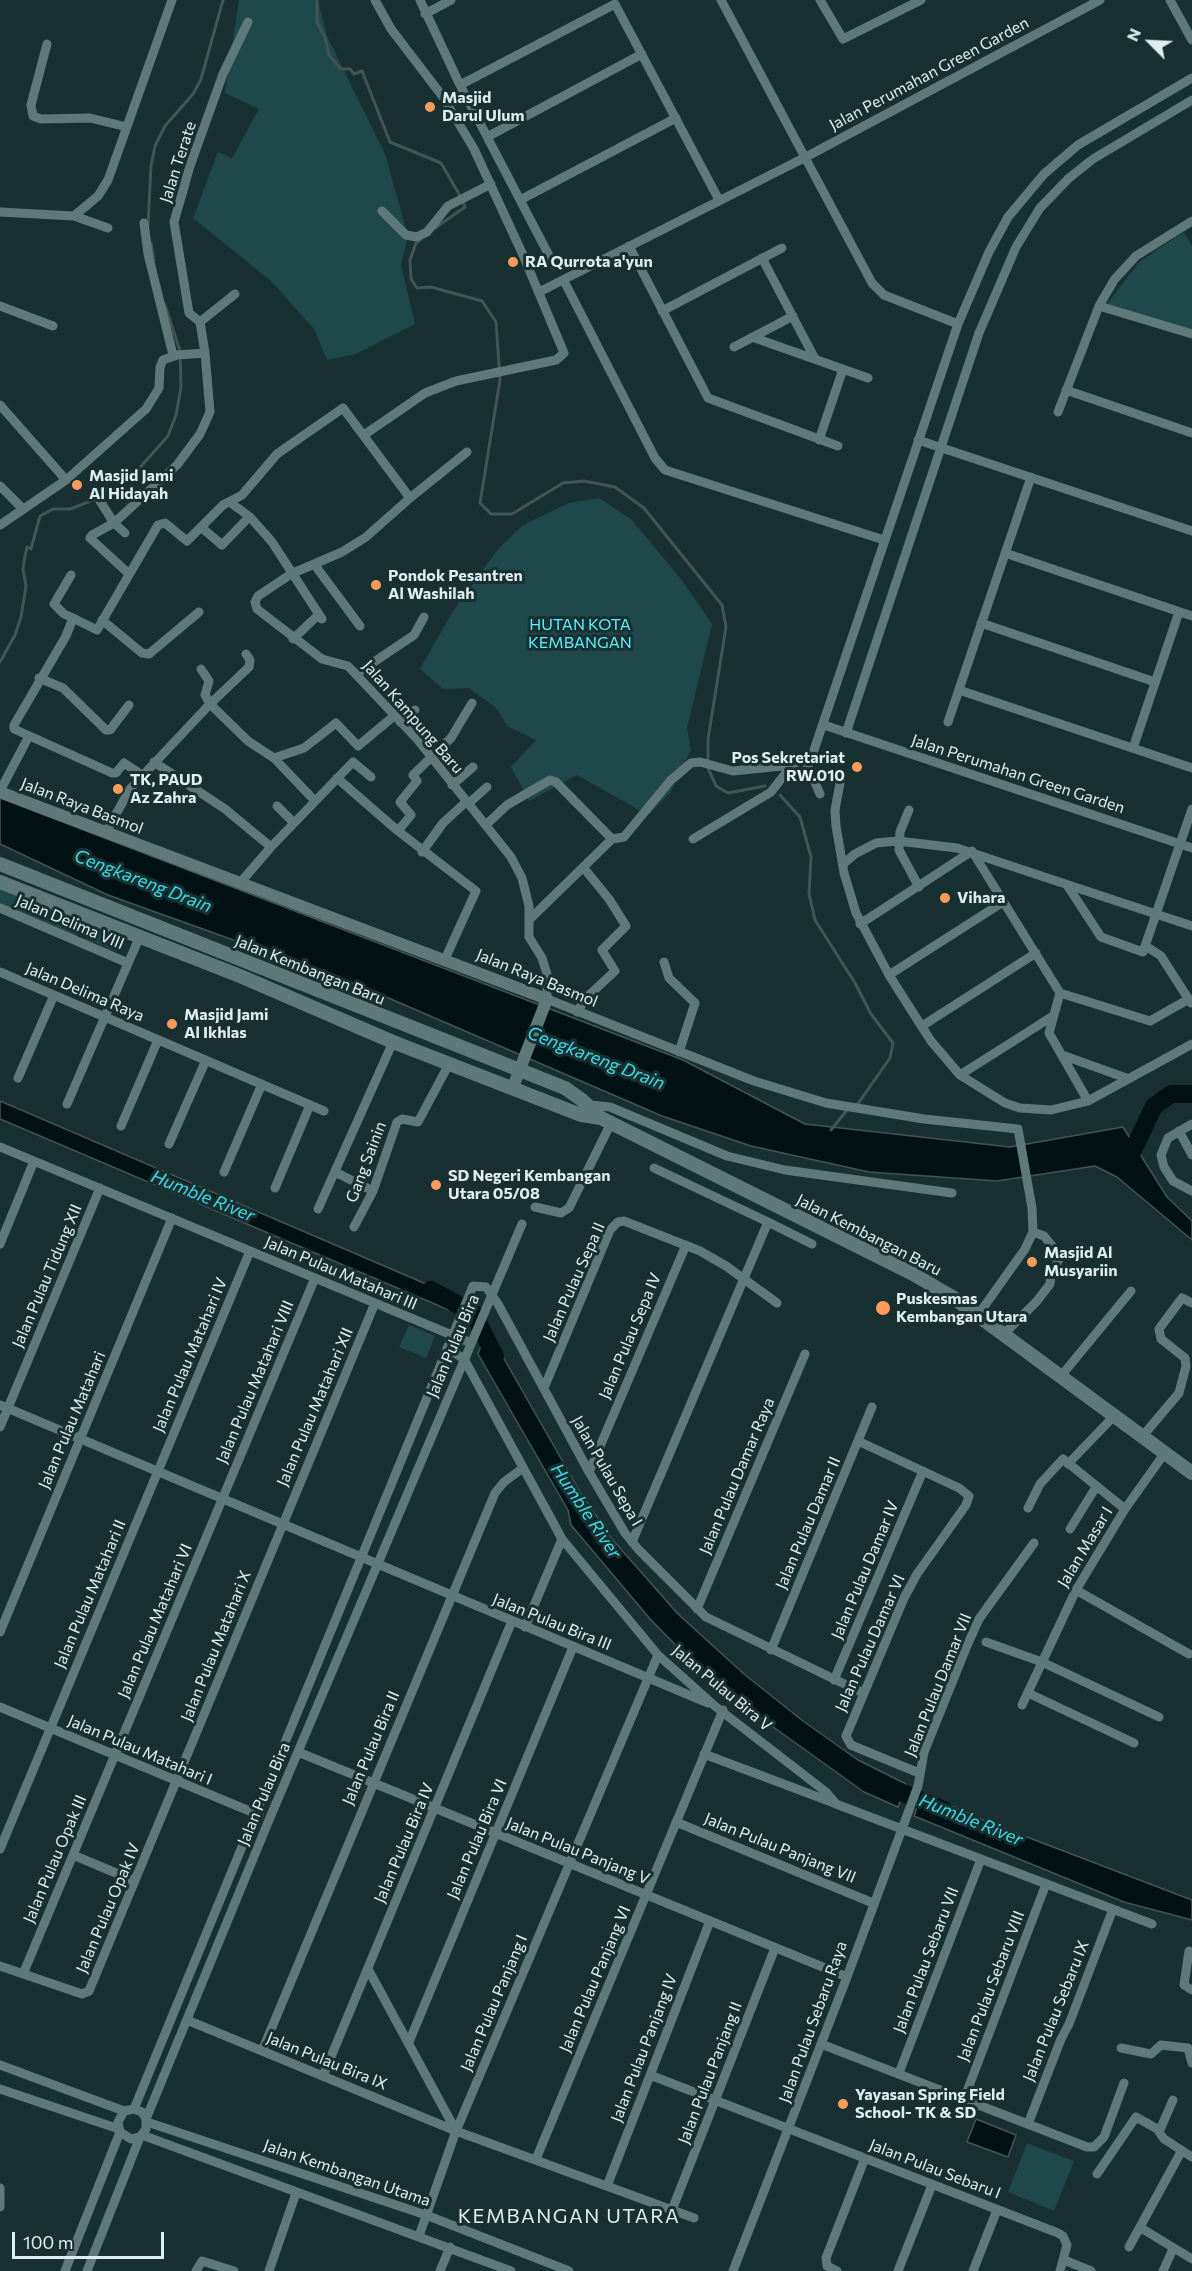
<!DOCTYPE html>
<style>
body{margin:0}
#map{position:relative;width:1192px;height:2271px;overflow:hidden;background:#183031;font-family:Commissioner,sans-serif}
canvas{display:block}
.north{position:absolute;left:1120px;top:12px;width:60px;height:60px;-webkit-text-stroke:4px #183031;paint-order:stroke;rotate:294deg;font-size:16px;font-weight:700;line-height:24px;text-align:center;color:#dfedee}
.north::after{content:'';display:block;margin:auto;width:21px;height:27px;background:#dfedee;clip-path:polygon(50% 0,100% 100%,50% 72%,0 100%)}
.scale{position:absolute;left:12px;top:2232px;width:152px;height:27px;box-sizing:border-box;border:3px solid #dfedee;border-top:0;padding-left:8px;font-size:18px;line-height:21px;white-space:nowrap;color:#dfedee;-webkit-text-stroke:4px #183031;paint-order:stroke}
</style>
<div id="map">
<canvas width="1192" height="2271"></canvas>
<div class="north">N</div>
<div class="scale">100 m</div>
</div>
<script>
const ctx = document.querySelector('canvas').getContext('2d');
ctx.lineJoin = 'round';
function paint(path, color) {
  ctx.fillStyle = color;
  ctx.fill(path, 'evenodd');
}
function toPath(rows) {
  const path = new Path2D();
  for (const r of rows) {
    path.moveTo(r[0], r[1]);
    for (let i = 2; i < r.length; i += 2) path.lineTo(r[i], r[i + 1]);
  }
  return path;
}
function trace(path, color, width, dash) {
  ctx.strokeStyle = color;
  ctx.lineWidth = width;
  ctx.lineCap = dash ? 'butt' : 'round';
  ctx.setLineDash(dash || []);
  ctx.stroke(path);
}
function drawText(font, color, halo, rows, align = 'center') {
  ctx.font = font + ' Commissioner,sans-serif';
  ctx.lineWidth = 6;
  ctx.setLineDash([]);
  ctx.textBaseline = 'middle';
  ctx.strokeStyle = halo;
  ctx.fillStyle = color;
  for (const [text, x, y, turn = 0] of rows) {
    ctx.save();
    ctx.translate(x, y);
    ctx.rotate((+turn || 0) * Math.PI / 180);
    ctx.textAlign = isNaN(turn) ? turn : align;
    if (halo) ctx.strokeText(text, 0, 0);
    ctx.fillText(text, 0, 0);
    ctx.restore();
  }
}
const green = toPath([
 [239,0,318,0,327,36,385,154,408,236,401,265,415,324,356,354,327,360,314,329,272,282,193,218,218,152,232,158,259,109,225,93],
 [1184,232,1192,246,1192,331,1107,304,1139,262],
 [599,498,632,520,681,579,712,624,687,728,691,750,670,793,648,815,577,775,529,801,511,767,536,740,507,726,496,708,469,688,443,689,420,669,453,611,498,549,523,525,569,503],
 [0,888,84,920,76,938,0,908],
 [94,921,124,935,117,952,86,939],
 [409,1325,435,1336,426,1358,399,1347],
 [1027,2143,1074,2161,1054,2211,1008,2192]
]);
const water = toPath([
 [0,798,683,1060,805,1124,1010,1147,1123,1127,1167,1197,1192,1221,1192,1240,1117,1177,1095,1166,997,1181,869,1172,751,1146,662,1116,356,984,108,895,0,844,0,798],
 [0,1101,454,1296,449,1310,0,1119,0,1101],
 [487,1329,579,1490,611,1538,678,1614,744,1674,803,1721,858,1760,906,1784,898,1807,864,1792,716,1686,651,1620,571,1525,568,1510,478,1354,487,1329],
 [923,1793,985,1821,1192,1900,1192,1920,1124,1902,914,1816,923,1793],
 [976,2119,1016,2135,1008,2157,967,2142,976,2119]
]);
const stream = toPath([
 [317,0,317,22,325,37,329,55,341,69,350,69,354,74,362,71,390,142,441,163,459,194,465,207,435,228],
 [148,225,151,166,155,146,165,126,193,94,201,79,223,0],
 [420,240,416,243,410,260,411,279,417,288,431,287,482,301,496,322,500,380,480,503,491,514,512,514,563,483,584,481,615,487,644,508,722,605,726,627,708,739,708,768,716,786,728,793,765,786],
 [151,243,154,260],
 [0,662,15,635,21,617,26,586,23,569,25,556,27,547,31,549,40,516,53,509,70,509,101,497,127,482,168,436,176,415,181,387,180,351,165,305],
 [780,795,800,817,811,857,809,894,815,920,855,983,871,1014,893,1043,890,1058,857,1105],
 [831,1130,847,1110]
]);
const river = toPath([
 [1126,1165,1154,1106,1171,1094,1192,1094],
 [431,1290,473,1313,495,1356],
 [881,1784,944,1810]
]);
const minor = toPath([
 [420,0,460,85,554,265],
 [721,0,872,283,884,295,958,324],
 [820,0,843,39,921,0],
 [1170,0,1192,40],
 [425,14,451,0],
 [47,44,31,105,33,116,41,119,90,118,127,127],
 [460,85,615,4,719,200],
 [487,137,642,54],
 [520,200,676,118],
 [382,211,406,235,417,237,427,232,448,206,491,184],
 [0,212,74,216,108,228],
 [74,216,98,196,108,180,172,0],
 [144,223,148,254,173,355],
 [629,246,708,398,838,446],
 [762,258,815,359],
 [564,281,655,458,665,470,884,540],
 [539,292,804,158,1100,0],
 [0,306,53,326],
 [1099,306,1192,334],
 [662,311,782,248],
 [200,322,235,294],
 [752,337,868,378],
 [734,347,793,316],
 [1066,390,1192,433],
 [0,405,66,480],
 [1058,412,1099,306,1114,280,1136,256,1192,221],
 [364,435,425,393,456,381,556,360,564,353,523,255,474,149,443,97,391,29,375,0],
 [819,440,843,369],
 [918,440,1192,531],
 [0,486,22,508],
 [410,498,467,452],
 [100,501,114,523,177,465,200,434,210,412,205,353],
 [231,503,250,517,272,542,322,619],
 [0,525,66,480,146,409,159,388,160,367,163,360,177,355,205,353,200,322,189,313,174,222,190,166,223,74,248,22],
 [201,527,222,545,247,519],
 [125,533,114,523,92,535,90,538,128,573],
 [1005,553,1192,616],
 [314,564,360,626],
 [71,575,54,604,64,614,73,618],
 [102,620,142,653,149,654,199,612],
 [981,623,1155,682],
 [293,639,315,618],
 [201,669,209,681,205,695,210,704,249,667,250,660,246,654],
 [356,674,414,635,424,617],
 [39,678,63,688,106,730,110,730,129,705],
 [959,690,1192,768],
 [400,722,415,710],
 [948,722,1031,477],
 [824,725,1192,848],
 [846,733,979,333,1016,247,1040,208,1069,178,1093,159,1192,100],
 [1133,748,1179,612],
 [274,758,304,748,336,723,358,746,394,716],
 [805,760,820,794],
 [154,762,225,809,271,847],
 [142,775,124,763,116,773,112,773,14,729,14,725,66,636,73,618,97,630,158,525,165,523,187,541,223,505,242,495,277,454,343,408,410,498,366,537,342,552,291,574,258,596,255,602,257,609,322,659,348,666,417,739,511,857,522,878,529,906,529,937,542,958,547,974,547,999,754,1081,826,1103,924,1119,1018,1129,1032,1208,1033,1232,1025,1249,978,1315],
 [337,778,398,831],
 [840,783,835,810,836,826,844,873,856,913,889,975,931,1041,960,1075,1005,1103,1020,1108,1051,1110,1088,1101,1192,1044],
 [452,785,473,767],
 [0,791,29,736],
 [469,803,487,787],
 [277,806,294,823],
 [909,810,900,832,899,850,919,887],
 [487,824,507,805,550,780,556,782,612,839],
 [106,832,130,789,210,704,248,741,274,758,315,801],
 [693,839,771,792,792,765],
 [972,851,1060,993,1150,1021,1189,999],
 [422,852,443,823,467,801],
 [843,864,855,854,876,843,898,841,957,848,1192,926],
 [240,883,271,847,353,762,371,777],
 [1067,885,1101,937,1143,952,1192,809],
 [0,908,128,963],
 [529,920,612,839,624,837,670,781,691,763,700,762,733,771,792,765,813,753,958,324,989,252,1008,217,1044,174,1078,145,1192,78],
 [860,924,972,851],
 [1147,947,1161,956,1191,1003],
 [445,959,476,891,398,831,411,815,400,802,417,781,413,775,451,738,472,703],
 [664,962,669,978,695,1003,679,1052],
 [0,972,324,1111],
 [889,975,1003,902],
 [1060,993,1049,1033,1088,1101],
 [577,1012,586,998,615,971,602,950,626,926,609,899,583,867],
 [922,1026,1036,953],
 [1062,1055,1129,1079],
 [960,1075,1053,1016],
 [18,1078,54,995],
 [67,1104,140,936],
 [589,1105,610,1107,727,1156,785,1170,952,1193],
 [1192,1124,1168,1138,1161,1155,1164,1167,1173,1181,1192,1191],
 [121,1126,158,1040],
 [1179,1131,1192,1155],
 [169,1144,206,1060],
 [0,1147,471,1343],
 [224,1172,262,1084],
 [335,1172,373,1191],
 [275,1188,310,1105],
 [535,1207,561,1213,569,1208,611,1123],
 [318,1209,393,1042],
 [768,1222,812,1244],
 [354,1227,373,1191,397,1122,402,1119,418,1122,449,1064],
 [0,1244,34,1161],
 [1004,1334,1037,1301,1050,1284,1051,1275,1059,1259,1057,1252,1044,1236,1033,1232],
 [447,1348,464,1359,562,1539,658,1655,716,1707,826,1792,836,1804,1152,1924],
 [1061,1376,1131,1291],
 [544,1388,610,1230,618,1222,624,1221,700,1251,726,1266,777,1303],
 [0,1405,708,1703],
 [0,1427,100,1188],
 [1142,1437,1179,1393,1186,1366,1185,1358,1161,1339,1159,1329,1182,1298,1192,1303],
 [858,1441,959,1488,969,1496,966,1505,917,1574,904,1598,846,1736,851,1745,919,1773],
 [1068,1464,1114,1416],
 [589,1472,686,1245],
 [1028,1508,1040,1484,1063,1459,1125,1509],
 [1070,1529,1096,1487],
 [632,1542,768,1222,654,1168],
 [1076,1590,1189,1654],
 [697,1609,805,1354],
 [525,1627,562,1539],
 [0,1632,172,1218],
 [986,1642,1042,1662,1159,1717],
 [771,1650,872,1407],
 [834,1680,923,1471],
 [1028,1693,1134,1743],
 [1022,1705,1076,1590,1125,1509,1164,1454],
 [0,1707,259,1815],
 [298,1752,847,1977],
 [704,1754,834,1803],
 [676,1822,873,1903],
 [0,1849,250,1251],
 [73,1855,135,1881],
 [1189,1951,1184,1985,1192,1990],
 [0,1966,82,1994,89,1991,375,1303],
 [368,1969,456,2131],
 [23,1974,315,1278],
 [187,2020,456,2131,694,2218],
 [409,2042,573,1647],
 [821,2044,1087,2147,1094,2147,1104,2137,1124,2083],
 [1121,2048,1151,2054,1161,2045,1188,2048,1192,2063],
 [262,2051,495,1493,504,1482,523,1468],
 [0,2065,124,2111],
 [899,2073,981,1859],
 [650,2075,1058,2233,1063,2236,1067,2245,1060,2271],
 [323,2076,512,1621],
 [0,2089,119,2129],
 [964,2099,1046,1884],
 [1173,2100,1159,2132,1164,2139,1192,2157],
 [134,2109,473,1286,486,1287,498,1304,589,1472,625,1533,638,1549,706,1617,863,1693],
 [146,2119,269,1820,522,1224],
 [147,2122,426,2215,569,2271],
 [1028,2124,1061,2039,1069,2024,1113,1909],
 [142,2135,511,2271],
 [536,2159,723,1710],
 [1097,2174,1136,2117,1159,2130],
 [607,2186,710,1921],
 [0,2188,0,2207],
 [672,2210,775,1948],
 [1141,2228,1192,2259],
 [419,2236,456,2131,658,1655],
 [1129,2247,1181,2152],
 [1064,2260,1091,2271],
 [65,2271,120,2132],
 [87,2271,140,2137,146,2129,146,2119,142,2112,134,2109,124,2111,118,2122,120,2132,131,2139,140,2137],
 [196,2271,202,2261,234,2271],
 [269,2271,296,2193],
 [440,2271,450,2247],
 [733,2271,847,1977,918,1786,924,1752,966,1648,979,1619,1034,1543],
 [837,2271,827,2266,826,2258,865,2158],
 [898,2271,932,2185],
 [973,2271,997,2210],
 [1163,2271,1173,2249]
]);
const tertiary = toPath([
 [0,792,547,999,513,1087]
]);
const secondary = toPath([
 [0,864,565,1088,582,1100,601,1118,913,1274,954,1298,1192,1473],
 [0,882,240,976,393,1042,581,1115,601,1118]
]);
const markers = [
 [430,107,6,"#ff9b5a"],
 [513,262,6,"#ff9b5a"],
 [77,485,6,"#ff9b5a"],
 [376,585,6,"#ff9b5a"],
 [857,767,6,"#ff9b5a"],
 [118,789,6,"#ff9b5a"],
 [945,898,6,"#ff9b5a"],
 [172,1024,6,"#ff9b5a"],
 [436,1185,6,"#ff9b5a"],
 [1032,1262,6,"#ff9b5a"],
 [883,1308,8,"#ff9b5a"],
 [843,2104,6,"#ff9b5a"]
];
const streetNames = [
 ["Jalan Perumahan Green Garden",929,74,-28],
 ["Jalan Terate",178,162,-72],
 ["Jalan Kampung Baru",413,717,49],
 ["Jalan Perumahan Green Garden",1018,774,18],
 ["Jalan Raya Basmol",82,806,21],
 ["Jalan Delima VIII",70,922,23],
 ["Jalan Kembangan Baru",310,970,22],
 ["Jalan Raya Basmol",537,978,22],
 ["Jalan Delima Raya",85,992,23],
 ["Gang Sainin",366,1162,-69],
 ["Jalan Kembangan Baru",869,1235,27],
 ["Jalan Pulau Matahari III",341,1273,23],
 ["Jalan Pulau Tidung XII",47,1276,-67],
 ["Jalan Pulau Sepa II",574,1282,-66],
 ["Jalan Pulau Sepa IV",630,1336,-67],
 ["Jalan Pulau Bira",453,1346,-67],
 ["Jalan Pulau Matahari IV",190,1355,-67],
 ["Jalan Pulau Matahari VIII",255,1382,-67],
 ["Jalan Pulau Matahari XII",315,1407,-67],
 ["Jalan Pulau Matahari",72,1420,-67],
 ["Jalan Pulau Sepa I",607,1471,60],
 ["Jalan Pulau Damar Raya",737,1476,-67],
 ["Jalan Pulau Damar II",808,1523,-67],
 ["Jalan Masar I",1085,1547,-59],
 ["Jalan Pulau Damar IV",865,1570,-67],
 ["Jalan Pulau Matahari II",90,1594,-67],
 ["Jalan Pulau Matahari VI",155,1621,-67],
 ["Jalan Pulau Bira III",552,1622,22],
 ["Jalan Pulau Damar VI",870,1643,-66],
 ["Jalan Pulau Matahari X",216,1646,-68],
 ["Jalan Pulau Damar VII",938,1685,-68],
 ["Jalan Pulau Bira V",722,1688,40],
 ["Jalan Pulau Bira II",371,1748,-67],
 ["Jalan Pulau Matahari I",140,1750,23],
 ["Jalan Pulau Bira",264,1794,-67],
 ["Jalan Pulau Bira VI",477,1839,-67],
 ["Jalan Pulau Bira IV",404,1843,-67],
 ["Jalan Pulau Panjang VII",780,1848,22],
 ["Jalan Pulau Panjang V",578,1851,22],
 ["Jalan Pulau Opak III",55,1859,-67],
 ["Jalan Pulau Opak IV",108,1908,-67],
 ["Jalan Pulau Sebaru VII",926,1960,-69],
 ["Jalan Pulau Panjang VI",595,1979,-67],
 ["Jalan Pulau Sebaru VIII",991,1986,-69],
 ["Jalan Pulau Panjang I",494,2003,-67],
 ["Jalan Pulau Sebaru IX",1056,2011,-68],
 ["Jalan Pulau Sebaru Raya",813,2022,-70],
 ["Jalan Pulau Panjang IV",644,2048,-69],
 ["Jalan Pulau Bira IX",327,2061,22],
 ["Jalan Pulau Panjang II",710,2073,-69],
 ["Jalan Pulau Sebaru I",935,2169,21],
 ["Jalan Kembangan Utama",347,2173,19]
];
const poiNames = [
 ["Masjid",442,98],
 ["Darul Ulum",442,116],
 ["RA Qurrota a'yun",525,262],
 ["Masjid Jami",89,476],
 ["Al Hidayah",89,494],
 ["Pondok Pesantren",388,576],
 ["Al Washilah",388,594],
 ["Pos Sekretariat",845,758,"right"],
 ["RW.010",845,776,"right"],
 ["TK, PAUD",130,780],
 ["Az Zahra",130,798],
 ["Vihara",957,898],
 ["Masjid Jami",184,1015],
 ["Al Ikhlas",184,1033],
 ["SD Negeri Kembangan",448,1176],
 ["Utara 05/08",448,1194],
 ["Masjid Al",1044,1253],
 ["Musyariin",1044,1271],
 ["Puskesmas",896,1299],
 ["Kembangan Utara",896,1317],
 ["Yayasan Spring Field",855,2095],
 ["School- TK & SD",855,2113]
];
const parkNames = [
 ["HUTAN KOTA",580,625],
 ["KEMBANGAN",580,643]
];
const waterNames = [
 ["Cengkareng Drain",143,881,21],
 ["Cengkareng Drain",596,1058,21],
 ["Humble River",203,1196,22],
 ["Humble River",586,1511,56],
 ["Humble River",971,1820,22]
];
const quarterNames = [
 ["KEMBANGAN UTARA",569,2216]
];
paint(green, '#1f484b');
paint(water, '#021214');
trace(water, '#445455', 1.5);
trace(stream, '#445455', 3);
trace(river, '#021214', 18);
trace(minor, '#5f797a', 9);
trace(tertiary, '#5f797a', 12);
trace(secondary, '#5f797a', 14);
for (const [x, y, r, color] of markers) {
  const dot = new Path2D();
  dot.arc(x, y, r, 0, 2 * Math.PI);
  ctx.fillStyle = color;
  ctx.fill(dot);
  trace(dot, '#183031', 2);
}
drawText('16px', '#dfedee', '#183031', streetNames);
drawText('bold 16px', '#dfedee', '#183031', poiNames, 'left');
drawText('16px', '#5cf1fc', '#183031', parkNames);
drawText('italic 18px', '#3edbe5', '#183031', waterNames);
ctx.letterSpacing = '1.5px';
drawText('20px', '#dfedee', '#183031', quarterNames);
ctx.letterSpacing = '0px';
</script>
